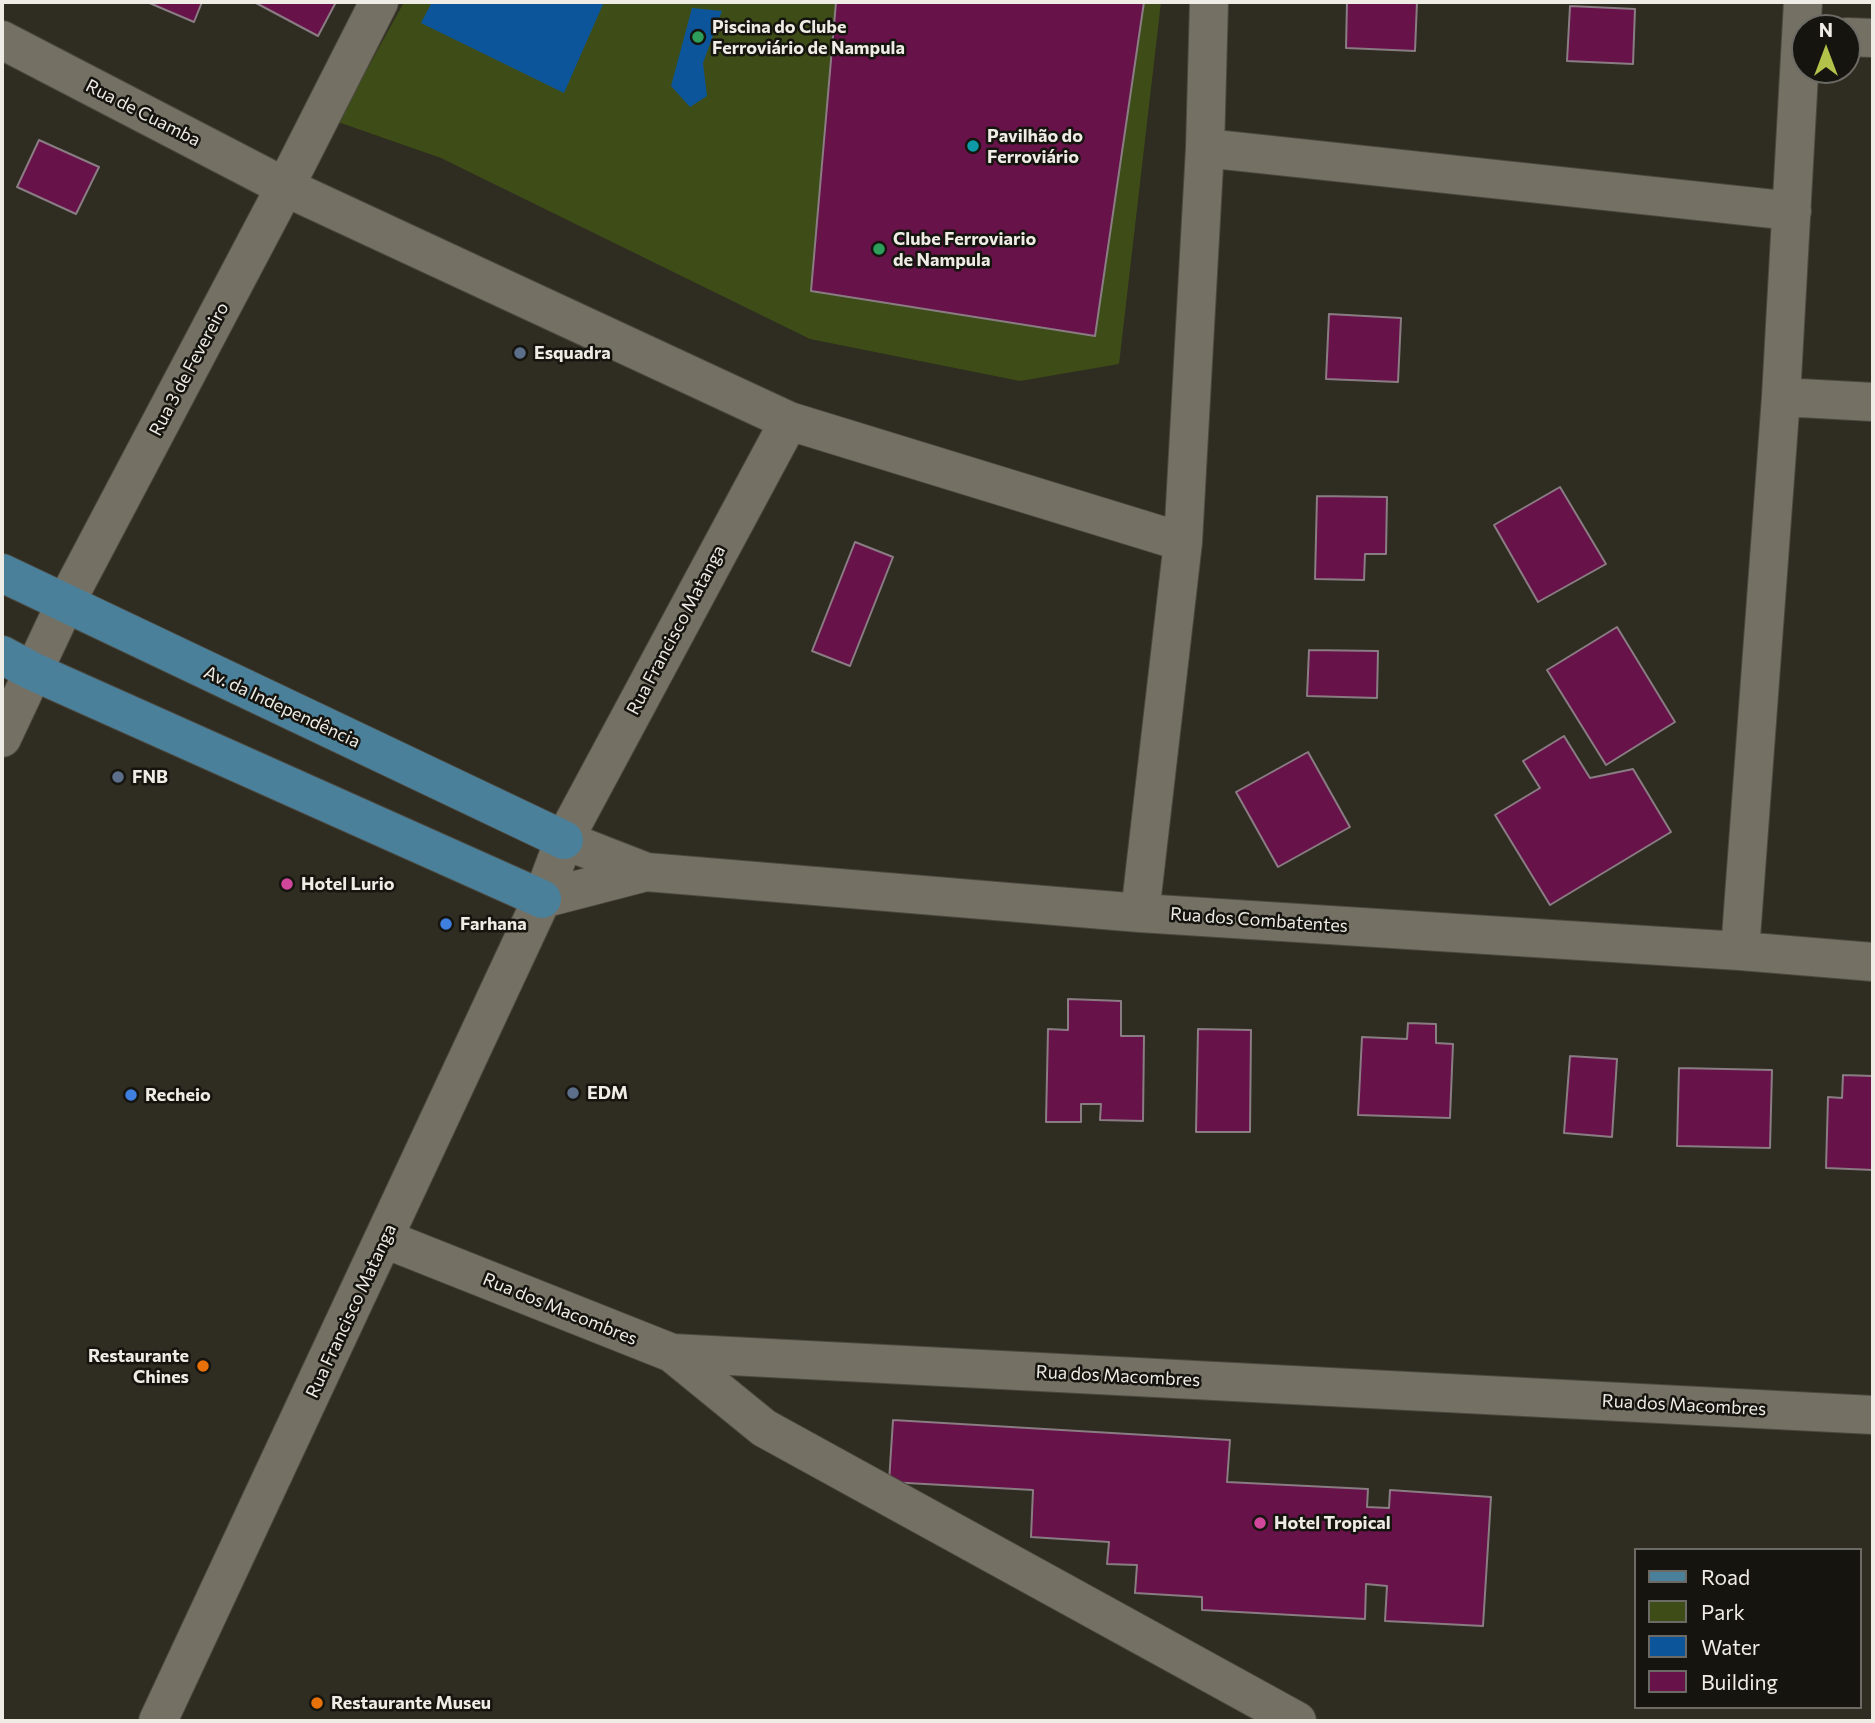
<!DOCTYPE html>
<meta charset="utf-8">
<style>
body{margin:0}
#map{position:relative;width:1875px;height:1723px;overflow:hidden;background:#2f2c21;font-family:Commissioner,sans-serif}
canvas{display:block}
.frame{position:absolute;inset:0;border:4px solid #eeece5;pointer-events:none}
.legend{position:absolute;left:1634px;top:1548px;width:228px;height:161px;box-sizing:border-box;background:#15140f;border:2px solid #6c6a65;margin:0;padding:9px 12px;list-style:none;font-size:21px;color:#eeece5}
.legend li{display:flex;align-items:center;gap:14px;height:35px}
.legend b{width:35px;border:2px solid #6c6a65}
.north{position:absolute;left:1791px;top:14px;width:70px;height:70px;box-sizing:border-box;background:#15140f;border:2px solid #6c6a65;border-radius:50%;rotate:0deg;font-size:19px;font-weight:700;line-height:28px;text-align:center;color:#eeece5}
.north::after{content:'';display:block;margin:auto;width:24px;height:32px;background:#b3c24b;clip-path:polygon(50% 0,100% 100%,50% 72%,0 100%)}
</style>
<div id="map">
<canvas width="1875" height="1723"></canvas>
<div class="frame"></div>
<ul class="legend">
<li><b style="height:9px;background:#4b809b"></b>Road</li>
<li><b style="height:19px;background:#3e4d17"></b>Park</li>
<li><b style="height:19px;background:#0d559a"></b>Water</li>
<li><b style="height:19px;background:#671349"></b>Building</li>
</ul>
<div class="north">N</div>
</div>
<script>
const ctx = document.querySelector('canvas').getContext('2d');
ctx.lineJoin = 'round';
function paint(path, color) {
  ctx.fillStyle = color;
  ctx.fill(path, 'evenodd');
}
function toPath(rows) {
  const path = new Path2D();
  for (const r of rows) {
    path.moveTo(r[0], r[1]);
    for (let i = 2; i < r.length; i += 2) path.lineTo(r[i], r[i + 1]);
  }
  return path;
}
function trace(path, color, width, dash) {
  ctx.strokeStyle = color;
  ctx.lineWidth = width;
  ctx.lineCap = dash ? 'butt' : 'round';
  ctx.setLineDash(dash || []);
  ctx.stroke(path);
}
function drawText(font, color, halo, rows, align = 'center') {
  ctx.font = font + ' Commissioner,sans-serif';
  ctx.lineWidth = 5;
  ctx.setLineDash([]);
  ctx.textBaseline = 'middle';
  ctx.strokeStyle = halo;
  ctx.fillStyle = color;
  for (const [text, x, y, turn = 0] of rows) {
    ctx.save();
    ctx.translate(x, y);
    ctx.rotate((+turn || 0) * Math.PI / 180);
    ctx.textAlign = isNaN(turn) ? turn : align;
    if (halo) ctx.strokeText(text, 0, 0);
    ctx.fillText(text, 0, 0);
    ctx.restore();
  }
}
const green = toPath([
 [404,2,1161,2,1119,364,1020,381,810,339,441,158,338,122]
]);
const water = toPath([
 [432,2,604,2,564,93,421,23],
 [692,8,722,11,703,63,707,96,690,107,671,86]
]);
const building = toPath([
 [147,2,202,2,194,22,147,2],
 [257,2,336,2,318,36,256,3,257,2],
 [836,2,1144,2,1095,336,811,291,836,2],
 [1347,2,1417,2,1415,51,1346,48,1347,2],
 [1570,6,1635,9,1633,64,1567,61,1570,6],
 [39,140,99,167,76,214,17,187,39,140],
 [1329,314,1401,318,1398,382,1326,379,1329,314],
 [1560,487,1606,564,1538,602,1494,525,1560,487],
 [1317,496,1387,497,1386,554,1365,554,1364,580,1315,579,1317,496],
 [855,542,893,557,850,666,812,651,855,542],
 [1617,627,1675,722,1606,765,1547,670,1617,627],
 [1309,650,1378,651,1377,698,1307,696,1309,650],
 [1564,736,1590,778,1633,769,1671,832,1550,905,1495,815,1540,788,1523,761,1564,736],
 [1308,752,1350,827,1278,867,1236,792,1308,752],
 [1068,999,1121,1001,1121,1036,1144,1036,1143,1121,1100,1120,1101,1104,1081,1104,1081,1122,1046,1122,1048,1029,1068,1030,1068,999],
 [1408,1023,1436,1024,1436,1043,1453,1044,1450,1118,1358,1115,1362,1037,1407,1039,1408,1023],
 [1198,1029,1251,1030,1250,1132,1196,1132,1198,1029],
 [1570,1056,1617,1059,1612,1137,1564,1133,1570,1056],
 [1679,1068,1772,1070,1770,1148,1677,1146,1679,1068],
 [1843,1075,1873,1076,1873,1170,1826,1168,1828,1097,1842,1098,1843,1075],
 [893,1420,1230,1440,1227,1482,1368,1489,1367,1507,1389,1508,1390,1490,1491,1497,1483,1626,1385,1621,1387,1586,1366,1584,1365,1619,1202,1610,1202,1597,1135,1593,1137,1565,1107,1564,1109,1542,1031,1537,1033,1490,889,1482,893,1420]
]);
const minor = toPath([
 [1847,37,1873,38],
 [2,40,285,187,789,421,1183,542],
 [1205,148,1792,211],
 [1781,397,1873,402],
 [2,738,65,604,285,187,379,2],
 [564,840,646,872,1140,913,1740,951,1873,962],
 [542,899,646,872],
 [1140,913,1183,542,1205,148,1209,2],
 [1740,951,1781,397,1803,2],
 [385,1239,672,1353,1873,1415],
 [672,1353,764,1428,1297,1721],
 [158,1721,542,899,564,840,789,421]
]);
const major = toPath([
 [2,573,564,840],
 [2,655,32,671,542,899]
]);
const markers = [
 [698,37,7,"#2e9e5b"],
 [973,146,7,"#0f9aa8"],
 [879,249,7,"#2e9e5b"],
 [520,353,7,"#5c6f8a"],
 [118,777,7,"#5c6f8a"],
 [287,884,7,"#d1479c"],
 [446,924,7,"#3f7fe0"],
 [573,1093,7,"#5c6f8a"],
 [131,1095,7,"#3f7fe0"],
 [203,1366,7,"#e8710a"],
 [1260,1523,7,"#d1479c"],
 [317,1703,7,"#e8710a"]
];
const poiNames = [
 ["Piscina do Clube",712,27],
 ["Ferroviário de Nampula",712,48],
 ["Pavilhão do",987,136],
 ["Ferroviário",987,157],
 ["Clube Ferroviario",893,239],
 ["de Nampula",893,260],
 ["Esquadra",534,353],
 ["FNB",132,777],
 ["Hotel Lurio",301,884],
 ["Farhana",460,924],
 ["EDM",587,1093],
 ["Recheio",145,1095],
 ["Restaurante",189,1356,"right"],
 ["Chines",189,1377,"right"],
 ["Hotel Tropical",1274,1523],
 ["Restaurante Museu",331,1703]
];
const streetNames = [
 ["Rua de Cuamba",143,113,27],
 ["Rua 3 de Fevereiro",189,369,-62],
 ["Rua Francisco Matanga",676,630,-62],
 ["Av. da Independência",282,707,25],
 ["Rua dos Combatentes",1259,920,4],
 ["Rua dos Macombres",560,1309,22],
 ["Rua Francisco Matanga",351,1311,-65],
 ["Rua dos Macombres",1118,1376,3],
 ["Rua dos Macombres",1684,1405,3]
];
paint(green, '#3e4d17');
paint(water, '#0d559a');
paint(building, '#671349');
trace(building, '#8a7c83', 2);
trace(minor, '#4b483f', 40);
trace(major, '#4b483f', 40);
trace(minor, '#747064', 38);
trace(major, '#4b809b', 38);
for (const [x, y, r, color] of markers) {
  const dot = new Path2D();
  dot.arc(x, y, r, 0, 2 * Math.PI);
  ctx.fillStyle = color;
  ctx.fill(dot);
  trace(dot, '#15140f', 2.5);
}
drawText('bold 18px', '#eeece5', '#15140f', poiNames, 'left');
drawText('18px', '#eeece5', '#15140f', streetNames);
</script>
